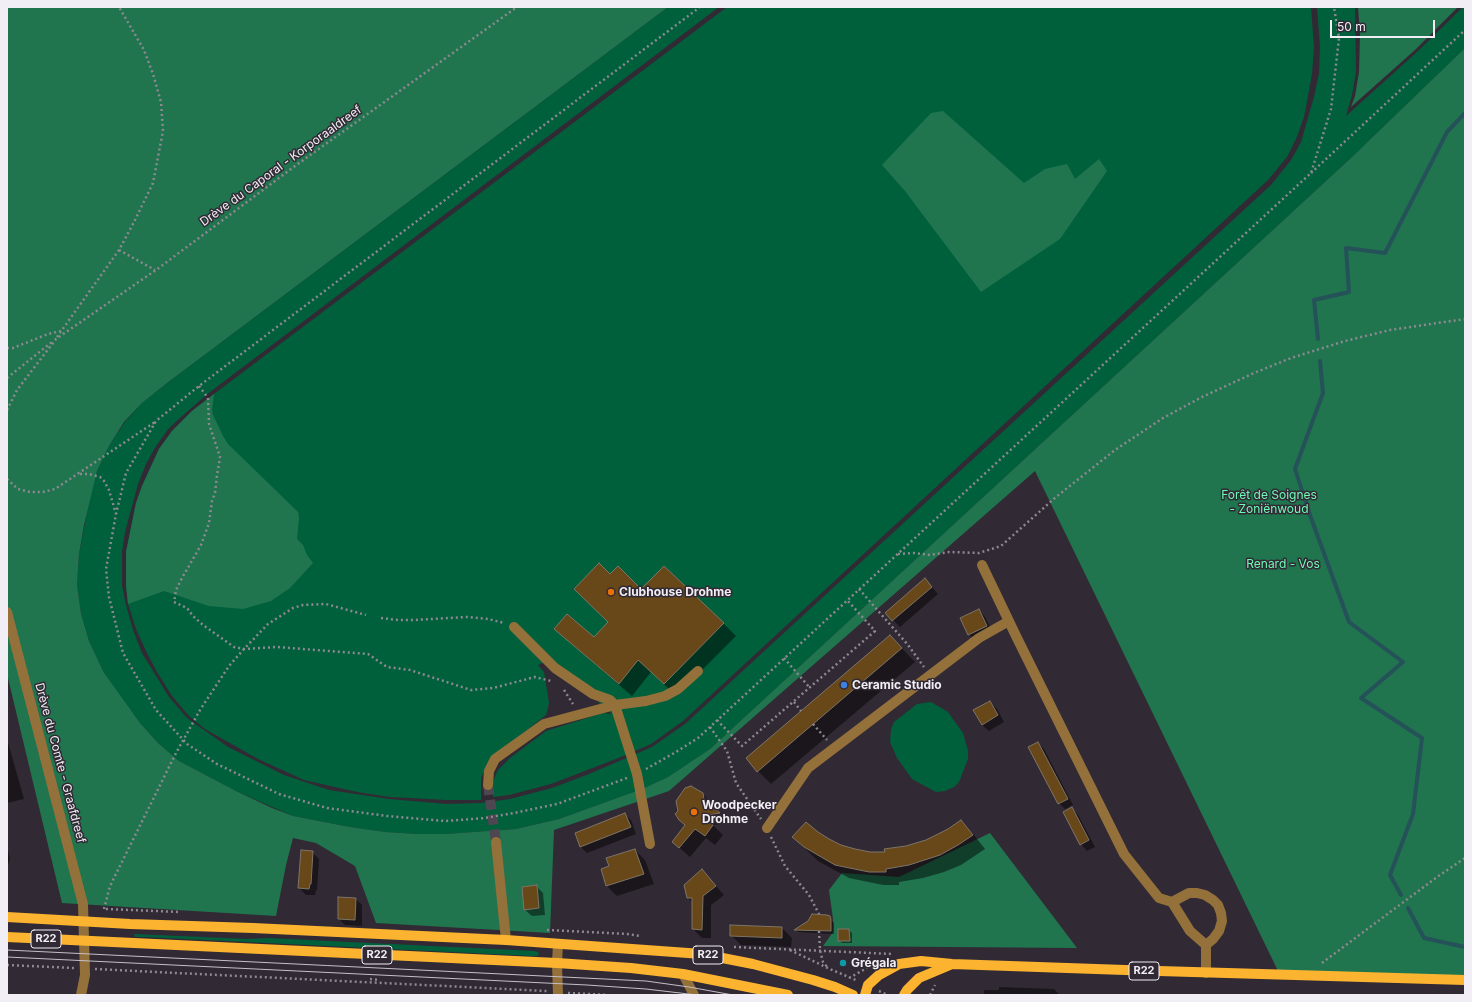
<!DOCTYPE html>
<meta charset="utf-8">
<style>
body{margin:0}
#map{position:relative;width:1472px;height:1002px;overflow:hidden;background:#312a34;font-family:Inter,sans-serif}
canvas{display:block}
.frame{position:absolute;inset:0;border:8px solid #f2eef5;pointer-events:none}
.scale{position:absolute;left:1330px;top:20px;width:105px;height:18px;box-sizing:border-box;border:2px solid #f2eef5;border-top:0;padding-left:5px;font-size:12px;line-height:14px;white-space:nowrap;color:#f2eef5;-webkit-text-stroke:3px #312a34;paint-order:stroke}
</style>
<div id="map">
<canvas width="1472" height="1002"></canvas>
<div class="frame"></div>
<div class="scale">50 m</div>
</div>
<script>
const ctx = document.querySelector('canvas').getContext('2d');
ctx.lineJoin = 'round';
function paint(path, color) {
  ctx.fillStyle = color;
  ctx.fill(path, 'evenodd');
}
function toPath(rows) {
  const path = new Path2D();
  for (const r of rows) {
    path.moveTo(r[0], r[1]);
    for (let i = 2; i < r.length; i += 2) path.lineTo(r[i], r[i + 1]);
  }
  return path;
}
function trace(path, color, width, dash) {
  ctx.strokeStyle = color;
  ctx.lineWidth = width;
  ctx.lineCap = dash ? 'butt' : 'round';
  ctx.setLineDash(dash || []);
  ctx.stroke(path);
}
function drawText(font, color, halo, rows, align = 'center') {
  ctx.font = font + ' Inter,sans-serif';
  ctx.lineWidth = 3;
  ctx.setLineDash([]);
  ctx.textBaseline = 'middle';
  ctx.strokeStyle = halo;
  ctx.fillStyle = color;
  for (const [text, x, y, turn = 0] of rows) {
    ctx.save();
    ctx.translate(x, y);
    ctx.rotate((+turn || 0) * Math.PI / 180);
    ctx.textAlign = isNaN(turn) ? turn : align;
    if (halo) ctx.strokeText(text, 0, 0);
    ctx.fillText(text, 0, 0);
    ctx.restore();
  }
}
const green = toPath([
 [668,7,719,7,206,395,189,410,169,428,156,446,146,464,138,484,125,532,122,552,122,586,126,605,133,630,142,653,169,697,187,718,228,747,284,775,329,790,389,799,446,804,481,803,510,799,552,788,589,774,652,747,685,724,1271,185,1291,160,1301,142,1314,97,1319,74,1320,47,1317,7,1355,7,1356,72,1352,95,1346,116,1417,52,1463,7,1465,7,1465,48,1352,157,710,749,668,777,642,789,559,819,516,829,446,834,417,834,385,832,350,827,293,816,238,792,179,761,158,743,140,723,120,697,104,673,89,641,81,614,77,585,79,554,91,492,97,471,109,446,125,422,142,403,167,383],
 [727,7,1311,7,1314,47,1312,74,1304,117,1296,139,1287,157,1268,180,683,721,651,744,626,755,551,784,509,795,493,797,492,784,498,770,510,758,546,731,603,713,611,714,608,707,600,706,599,702,545,662,538,665,544,672,549,703,546,715,490,760,481,778,481,800,447,800,390,797,357,792,304,780,258,759,205,729,189,716,172,696,157,672,146,651,136,629,128,604,126,585,126,552,136,503,142,486,159,449,172,431,192,411,214,394],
 [931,702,948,712,955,722,963,733,968,751,968,759,959,782,954,787,945,791,936,792,912,779,897,758,890,742,891,729,894,722,917,704],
 [134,934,247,939,268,938,534,951,538,952,539,954,537,956,532,956,145,937,135,937]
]);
const forest = toPath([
 [7,7,668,7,167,383,142,403,124,422,109,446,97,471,84,525,79,554,77,585,81,614,89,641,104,673,140,723,158,743,179,761,238,792,272,808,293,816,350,827,385,832,417,834,446,834,516,829,559,819,642,789,668,777,710,749,1352,157,1465,48,1465,980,1279,973,1035,471,669,791,554,830,550,933,376,923,355,866,316,843,293,838,286,865,276,916,62,903,7,674],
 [1358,7,1458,7,1416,49,1351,107,1355,96,1359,72,1360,34],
 [943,111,1024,183,1045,169,1067,164,1075,179,1099,159,1107,171,1060,239,981,292,905,191,882,165,931,113],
 [214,394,212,410,213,415,223,436,228,444,298,512,299,518,297,539,303,545,307,555,313,563,290,588,271,601,243,609,209,606,164,591,128,604,126,585,126,552,136,503,142,486,159,449,172,431,192,411],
 [990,833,1077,948,823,946,833,932,833,919,829,890,842,873,899,877]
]);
const shadow = toPath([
 [610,575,641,590,723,623,736,636,676,696,651,672,632,696,568,641,555,629,594,639,610,622],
 [931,586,938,594,900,627,887,614],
 [979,610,985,617,993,633,975,641,969,634],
 [890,636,915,662,771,784,758,771],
 [990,702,997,709,1004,722,989,731,982,725,974,710],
 [7,739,24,799,7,803],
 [1038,743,1044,749,1073,805,1065,809,1059,803],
 [702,793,712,804,713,808,729,823,713,825,723,835,715,845,706,838,690,857,673,842,686,826,679,819],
 [1072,808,1078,815,1095,847,1087,851,1081,844],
 [624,814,631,820,636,834,587,853,581,847],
 [961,821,974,835,985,849,961,865,944,872,923,878,899,882,899,885,883,885,849,878,818,861,793,837,817,833,841,846,870,853,886,853,927,841,948,830],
 [7,846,10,859,7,868],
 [635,850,645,860,654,884,617,896,607,886,602,869,610,867],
 [312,852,319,859,317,890,316,890,315,895,306,895,299,888],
 [710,879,724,895,711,905,711,938,702,938,693,929,693,903,688,898],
 [536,886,543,893,545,915,532,916,525,910],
 [356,899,362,905,362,926,345,925,339,919],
 [829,917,834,923,834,934,798,932,796,930],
 [782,928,792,938,791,947,741,945,731,935],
 [849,930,852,933,852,943,842,943,839,940],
 [999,987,1054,989,1060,995,984,995,984,990,999,990]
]);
const stream = toPath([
 [1318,339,1314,300,1349,292,1346,248,1385,253,1447,132,1465,113],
 [1320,361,1323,393,1295,469,1310,515,1349,622,1403,662,1361,698,1422,738,1413,814,1390,875,1401,895],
 [1408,908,1424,938,1465,947]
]);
const building = toPath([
 [599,563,610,574,618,566,641,589,664,566,724,623,664,684,638,660,619,684,554,629,567,614,594,637,608,622,574,589,599,563],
 [925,578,932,587,892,621,885,613,925,578],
 [979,609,987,626,968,635,960,618,979,609],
 [890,635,902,648,757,772,746,758,890,635],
 [990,701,998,715,982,725,973,710,990,701],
 [1038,742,1068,799,1058,804,1028,747,1038,742],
 [691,786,703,793,704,799,720,813,703,816,713,825,705,836,695,829,679,848,672,842,685,825,678,819,678,818,675,814,678,811,676,801,685,788,691,786],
 [1072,807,1089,840,1080,845,1063,812,1072,807],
 [625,813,631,827,580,847,575,833,625,813],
 [961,820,973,835,958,845,940,855,909,865,886,869,886,872,869,872,835,865,804,847,792,837,806,822,818,832,829,839,841,845,855,849,870,852,885,852,884,849,906,846,926,840,948,829,961,820],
 [635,849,644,874,606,886,601,869,609,866,606,858,635,849],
 [301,850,313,851,311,884,310,884,309,889,298,888,301,850],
 [702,869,716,886,703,896,702,930,692,929,692,898,687,898,684,885,702,869],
 [537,885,539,908,524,910,522,887,537,885],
 [338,897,356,898,355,920,338,919,338,897],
 [812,914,827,915,830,916,831,920,831,931,794,930,808,921,812,914],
 [730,925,782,927,782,938,730,936,730,925],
 [838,929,849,929,850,941,838,941,838,929]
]);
const minorTunnel = toPath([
 [488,785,496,842]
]);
const path = toPath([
 [1311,173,1465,30],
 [119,250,155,270],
 [57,337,119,250,134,222,153,183,163,131,161,102,153,74,144,50,119,7],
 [7,348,13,348,48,334,61,331],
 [7,378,52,342],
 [199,386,208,398,209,424,220,457,219,464,217,475,215,493,212,501,209,523,201,545,182,578,176,590,174,602,187,608,193,616,203,625,234,647,244,649,277,647,368,654,387,667,410,670,471,690,493,688,535,677,551,681],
 [7,410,17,390,56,339,156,270,295,166,517,7],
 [80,474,89,474,100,477,104,481,109,490,116,514],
 [7,479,18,489,30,492,43,492,55,489,155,422],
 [898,554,914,553,930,555,949,552,979,553,1001,546,1056,497,1115,450,1163,418,1202,397,1254,373,1291,358,1345,341,1390,330,1465,319],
 [859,589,908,645,924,667],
 [381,618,398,620,414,620,467,617,488,619,504,623],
 [784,658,810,688],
 [564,690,573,704],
 [794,702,801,711],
 [717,720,742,746,875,631,847,600],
 [813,724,827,740],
 [710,727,727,751,736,783,761,819],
 [646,769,676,752,698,738,1311,173,1331,109,1339,38,1334,7],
 [627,778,557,804,514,813,485,818,445,821,387,816,327,808,279,794,217,764,187,744,156,710,123,653,109,597,106,569,116,514,126,473,156,421,199,386,700,7],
 [771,837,785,866,809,895,819,914],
 [104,909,110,886,176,753,200,710,229,666,244,649,268,624,293,608,303,605,326,604,366,615],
 [106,909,181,912],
 [547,930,627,934,640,936],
 [819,931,820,950,823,962,828,968],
 [734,947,893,954],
 [790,950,830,969,858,981],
 [1322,963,1437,877,1465,858],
 [7,965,74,968],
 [95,969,547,991],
 [849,978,867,968],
 [370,979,379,980],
 [879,991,888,995],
 [568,993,608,995],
 [930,995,935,985]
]);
const minor = toPath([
 [982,565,1017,638,1124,854,1159,898,1172,902,1190,931,1206,945],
 [7,612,83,904,85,975,81,995],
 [514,627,555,668,593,694,610,700,615,705,646,701,665,696,678,689,698,671],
 [488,785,489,771,495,759,544,724,615,705,637,774,650,844],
 [767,828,808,768,979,638,1009,621],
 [496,842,506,940],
 [1172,902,1189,893,1197,893,1205,895,1213,900,1218,905,1221,913,1222,921,1219,931,1213,939,1206,945],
 [558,944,557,963,558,995],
 [1206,973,1206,945],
 [683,974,694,995]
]);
const major = toPath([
 [7,917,130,924,253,928,506,940,702,954,753,964,813,980,835,987,853,995],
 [7,937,557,963,631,968,683,974,788,995],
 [865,995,868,985,879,975,899,964,921,961,952,964,1125,970,1465,980],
 [904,995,907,990,919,978,950,965]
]);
const tram = toPath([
 [7,950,646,981,689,987,733,995],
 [7,957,587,985,646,989,697,995]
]);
const markers = [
 [611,592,4,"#e8710a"],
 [844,685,4,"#3f7fe0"],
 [694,812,4,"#e8710a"],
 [843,963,4,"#0f9aa8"]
];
const shields = [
 [46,939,30],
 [377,955,30],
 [708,955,30],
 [1144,971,30]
];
const shieldNames = [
 ["R22",46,939],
 ["R22",377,955],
 ["R22",708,955],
 ["R22",1144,971]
];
const streetNames = [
 ["Drève du Caporal - Korporaaldreef",281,166,-36],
 ["Drève du Comte - Graafdreef",60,763,75]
];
const parkNames = [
 ["Forêt de Soignes",1269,495],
 ["- Zoniënwoud",1269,509],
 ["Renard - Vos",1283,564]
];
const poiNames = [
 ["Clubhouse Drohme",619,592],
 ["Ceramic Studio",852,685],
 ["Woodpecker",702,805],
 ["Drohme",702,819],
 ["Grégala",851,963]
];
paint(green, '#00603c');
paint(forest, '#20754f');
paint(shadow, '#0007');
trace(stream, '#255159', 4);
paint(building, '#684718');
trace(building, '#7e7468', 1);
trace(minorTunnel, '#4e4751', 10, [10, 5]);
trace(path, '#8e8991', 2.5, [2, 3]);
trace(minor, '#94713b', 10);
trace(major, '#fcb430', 10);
trace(tram, '#c5c0c8', 1);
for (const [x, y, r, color] of markers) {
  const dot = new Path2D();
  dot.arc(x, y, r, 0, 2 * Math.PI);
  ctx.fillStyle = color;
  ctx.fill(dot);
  trace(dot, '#312a34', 1.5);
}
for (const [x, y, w] of shields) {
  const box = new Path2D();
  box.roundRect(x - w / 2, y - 9, w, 18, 3);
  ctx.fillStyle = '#312a34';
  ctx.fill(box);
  trace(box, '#f2eef5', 1);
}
drawText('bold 11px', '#f2eef5', null, shieldNames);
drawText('12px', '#f2eef5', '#312a34', streetNames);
drawText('12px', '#6ffbb7', '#312a34', parkNames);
drawText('bold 12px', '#f2eef5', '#312a34', poiNames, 'left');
</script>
